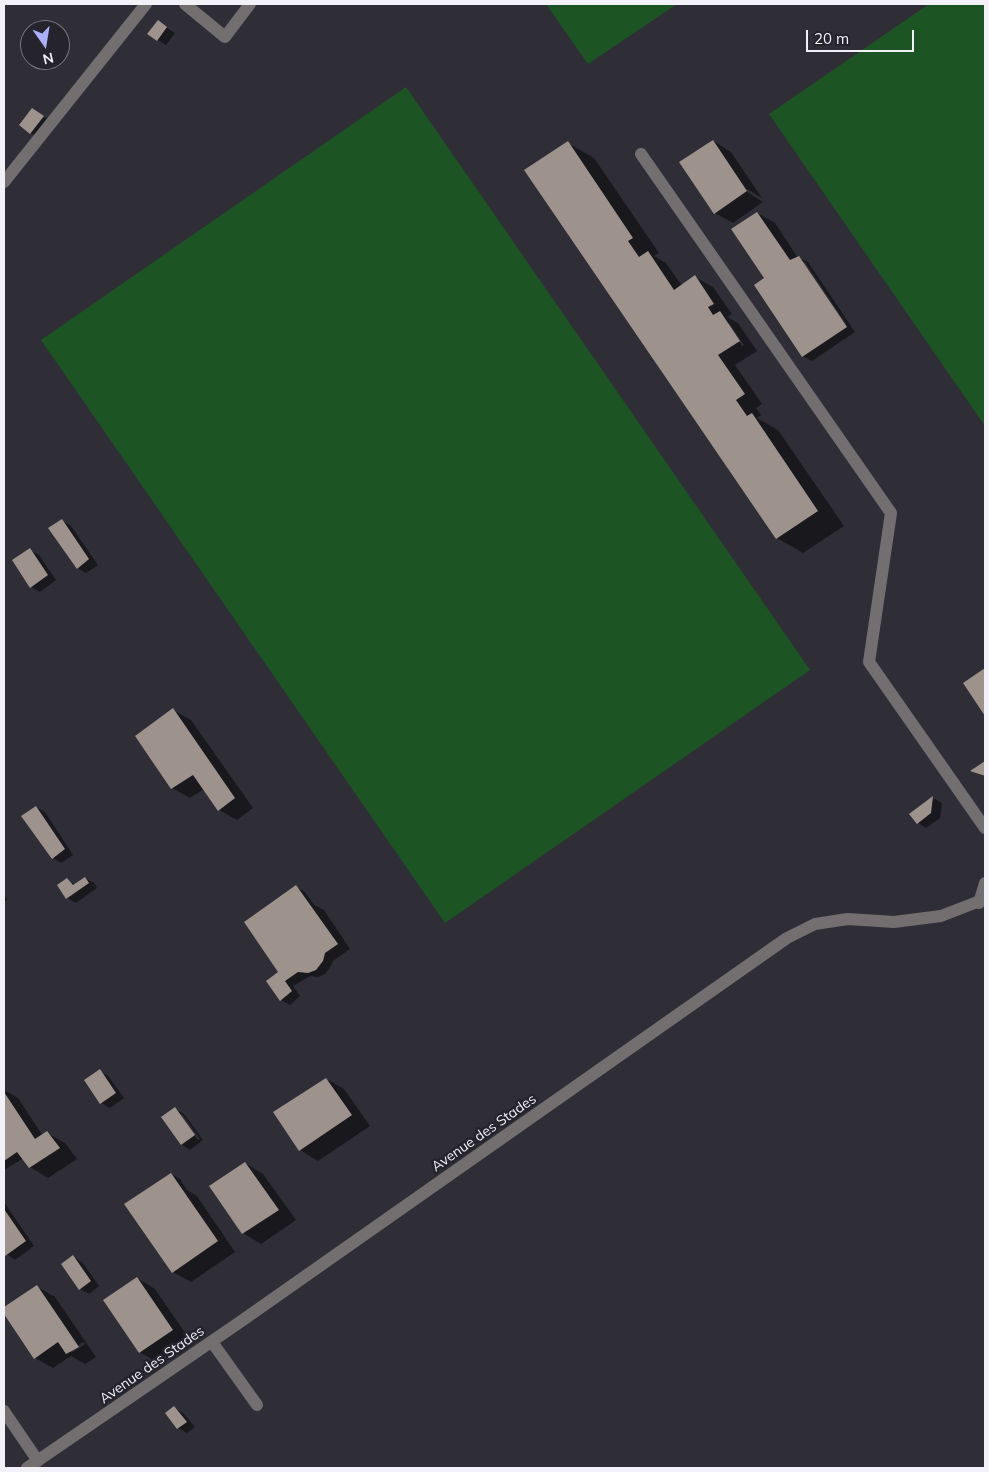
<!DOCTYPE html>
<style>
body{margin:0}
#map{position:relative;width:989px;height:1472px;overflow:hidden;background:#2f2e37;font-family:Mulish,sans-serif}
canvas{display:block}
.frame{position:absolute;inset:0;border:5px solid #f2f1f7;pointer-events:none}
.north{position:absolute;left:20px;top:20px;width:50px;height:50px;box-sizing:border-box;background:#25242d;border:1px solid #77767e;border-radius:50%;rotate:167deg;font-size:14px;font-weight:700;line-height:20px;text-align:center;color:#f2f1f7}
.north::after{content:'';display:block;margin:auto;width:18px;height:22px;background:#acaffb;clip-path:polygon(50% 0,100% 100%,50% 72%,0 100%)}
.scale{position:absolute;left:806px;top:30px;width:108px;height:22px;box-sizing:border-box;border:2px solid #f2f1f7;border-top:0;padding-left:6px;font-size:15px;line-height:18px;white-space:nowrap;color:#f2f1f7;-webkit-text-stroke:4px #25242d;paint-order:stroke}
</style>
<div id="map">
<canvas width="989" height="1472"></canvas>
<div class="frame"></div>
<div class="north">N</div>
<div class="scale">20 m</div>
</div>
<script>
const ctx = document.querySelector('canvas').getContext('2d');
ctx.lineJoin = 'round';
function paint(path, color) {
  ctx.fillStyle = color;
  ctx.fill(path, 'evenodd');
}
function toPath(rows) {
  const path = new Path2D();
  for (const r of rows) {
    path.moveTo(r[0], r[1]);
    for (let i = 2; i < r.length; i += 2) path.lineTo(r[i], r[i + 1]);
  }
  return path;
}
function trace(path, color, width, dash) {
  ctx.strokeStyle = color;
  ctx.lineWidth = width;
  ctx.lineCap = dash ? 'butt' : 'round';
  ctx.setLineDash(dash || []);
  ctx.stroke(path);
}
function drawText(font, color, halo, rows, align = 'center') {
  ctx.font = font + ' Mulish,sans-serif';
  ctx.lineWidth = 5;
  ctx.setLineDash([]);
  ctx.textBaseline = 'middle';
  ctx.strokeStyle = halo;
  ctx.fillStyle = color;
  for (const [text, x, y, turn = 0] of rows) {
    ctx.save();
    ctx.translate(x, y);
    ctx.rotate((+turn || 0) * Math.PI / 180);
    ctx.textAlign = isNaN(turn) ? turn : align;
    if (halo) ctx.strokeText(text, 0, 0);
    ctx.fillText(text, 0, 0);
    ctx.restore();
  }
}
const green = toPath([
 [546,4,677,4,588,64],
 [929,4,985,4,985,426,769,114],
 [406,87,810,670,445,923,41,340]
]);
const shadow = toPath([
 [158,22,175,33,166,45,158,40],
 [41,115,52,122,39,138,31,133],
 [713,141,731,152,762,198,747,189,747,192,763,202,733,223,715,213],
 [568,143,594,158,659,253,654,256,666,263,682,286,695,277,713,287,732,314,727,317,738,323,757,351,735,365,762,404,756,408,761,415,757,418,778,430,844,526,803,553,777,538,711,440],
 [726,323,729,323,744,345,742,346],
 [757,213,775,223,798,258,808,262,855,332,812,361,803,356,765,278],
 [802,262,805,262,846,324,844,325],
 [62,521,71,526,98,565,86,573,77,568],
 [30,550,39,555,56,580,40,592,31,587],
 [173,710,191,720,253,808,237,820,219,810,204,789,190,798,172,788],
 [985,762,985,777,972,771],
 [933,798,942,803,940,818,926,828,918,823,911,814],
 [36,807,45,812,73,855,61,863,53,858],
 [85,878,94,883,97,888,76,903,67,898,67,880,76,885],
 [296,887,305,892,314,905,324,910,350,949,333,961,331,966,325,974,318,977,310,976,293,986,300,996,290,1005,281,1000,279,973],
 [4,895,7,900,4,902],
 [100,1071,108,1076,124,1098,110,1108,101,1103],
 [326,1079,344,1089,370,1126,318,1161,300,1150],
 [4,1090,18,1098,43,1136,47,1133,65,1143,77,1159,48,1178,30,1167,24,1158,4,1170],
 [175,1109,184,1114,203,1140,190,1150,181,1144],
 [179,1114,182,1114,200,1139,198,1140],
 [245,1163,263,1174,296,1220,261,1244,243,1233],
 [171,1174,180,1179,187,1190,197,1196,235,1252,191,1282,173,1272],
 [4,1202,34,1246,15,1260,4,1252],
 [74,1257,82,1262,99,1286,89,1294,80,1289],
 [137,1278,155,1289,190,1340,157,1362,139,1352],
 [37,1287,55,1297,96,1357,85,1364,71,1356,53,1368,35,1358,4,1312,4,1309],
 [83,1342,85,1344,73,1352,68,1352],
 [174,1408,183,1413,195,1427,187,1433,178,1428]
]);
const building = toPath([
 [158,20,167,27,157,41,147,34],
 [32,108,44,116,30,134,19,125],
 [713,140,747,191,714,214,679,162],
 [568,141,633,238,628,241,639,257,648,251,674,290,695,275,714,304,708,307,713,315,720,311,740,341,718,355,745,394,736,400,747,416,752,413,818,511,776,539,524,170],
 [757,212,790,260,799,256,847,327,802,357,754,285,764,278,731,229],
 [62,519,89,559,77,569,48,528],
 [30,548,48,575,30,588,12,560],
 [985,668,985,716,963,683],
 [173,708,235,798,218,811,193,775,171,789,135,736],
 [985,761,985,776,970,771],
 [933,796,931,813,917,824,909,814],
 [36,806,65,849,52,859,21,816],
 [85,877,89,883,66,899,57,885,67,878,73,885],
 [296,885,338,944,325,953,323,961,316,970,308,973,298,972,285,981,292,991,280,1001,266,981,278,972,244,922],
 [100,1069,116,1093,100,1104,84,1080],
 [326,1078,352,1115,299,1151,273,1112],
 [4,1092,35,1139,47,1131,60,1148,29,1168,17,1152,4,1161],
 [175,1107,195,1135,181,1145,161,1117],
 [245,1162,279,1210,242,1234,209,1186],
 [171,1173,218,1241,172,1273,124,1204],
 [4,1209,26,1241,5,1256,4,1254],
 [73,1255,91,1281,79,1290,61,1264],
 [137,1277,173,1330,139,1353,103,1300],
 [37,1285,79,1347,66,1354,58,1342,34,1359,4,1314,4,1307],
 [174,1406,187,1422,177,1429,165,1413]
]);
const lane = toPath([
 [185,4,225,37,250,4],
 [641,154,891,513,869,662,985,828],
 [979,903,985,883],
 [212,1342,257,1405]
]);
const street = toPath([
 [4,182,146,4],
 [4,1411,38,1461],
 [27,1468,240,1322,787,938,815,924,848,919,894,922,941,916,985,899]
]);
const streetNames = [
 ["Avenue des Stades",484,1133,-35],
 ["Avenue des Stades",152,1365,-35]
];
paint(green, '#1c5523');
paint(shadow, '#0007');
paint(building, '#9e928d');
trace(lane, '#736e6f', 12);
trace(street, '#736e6f', 12);
drawText('14px', '#f2f1f7', '#25242d', streetNames);
</script>
